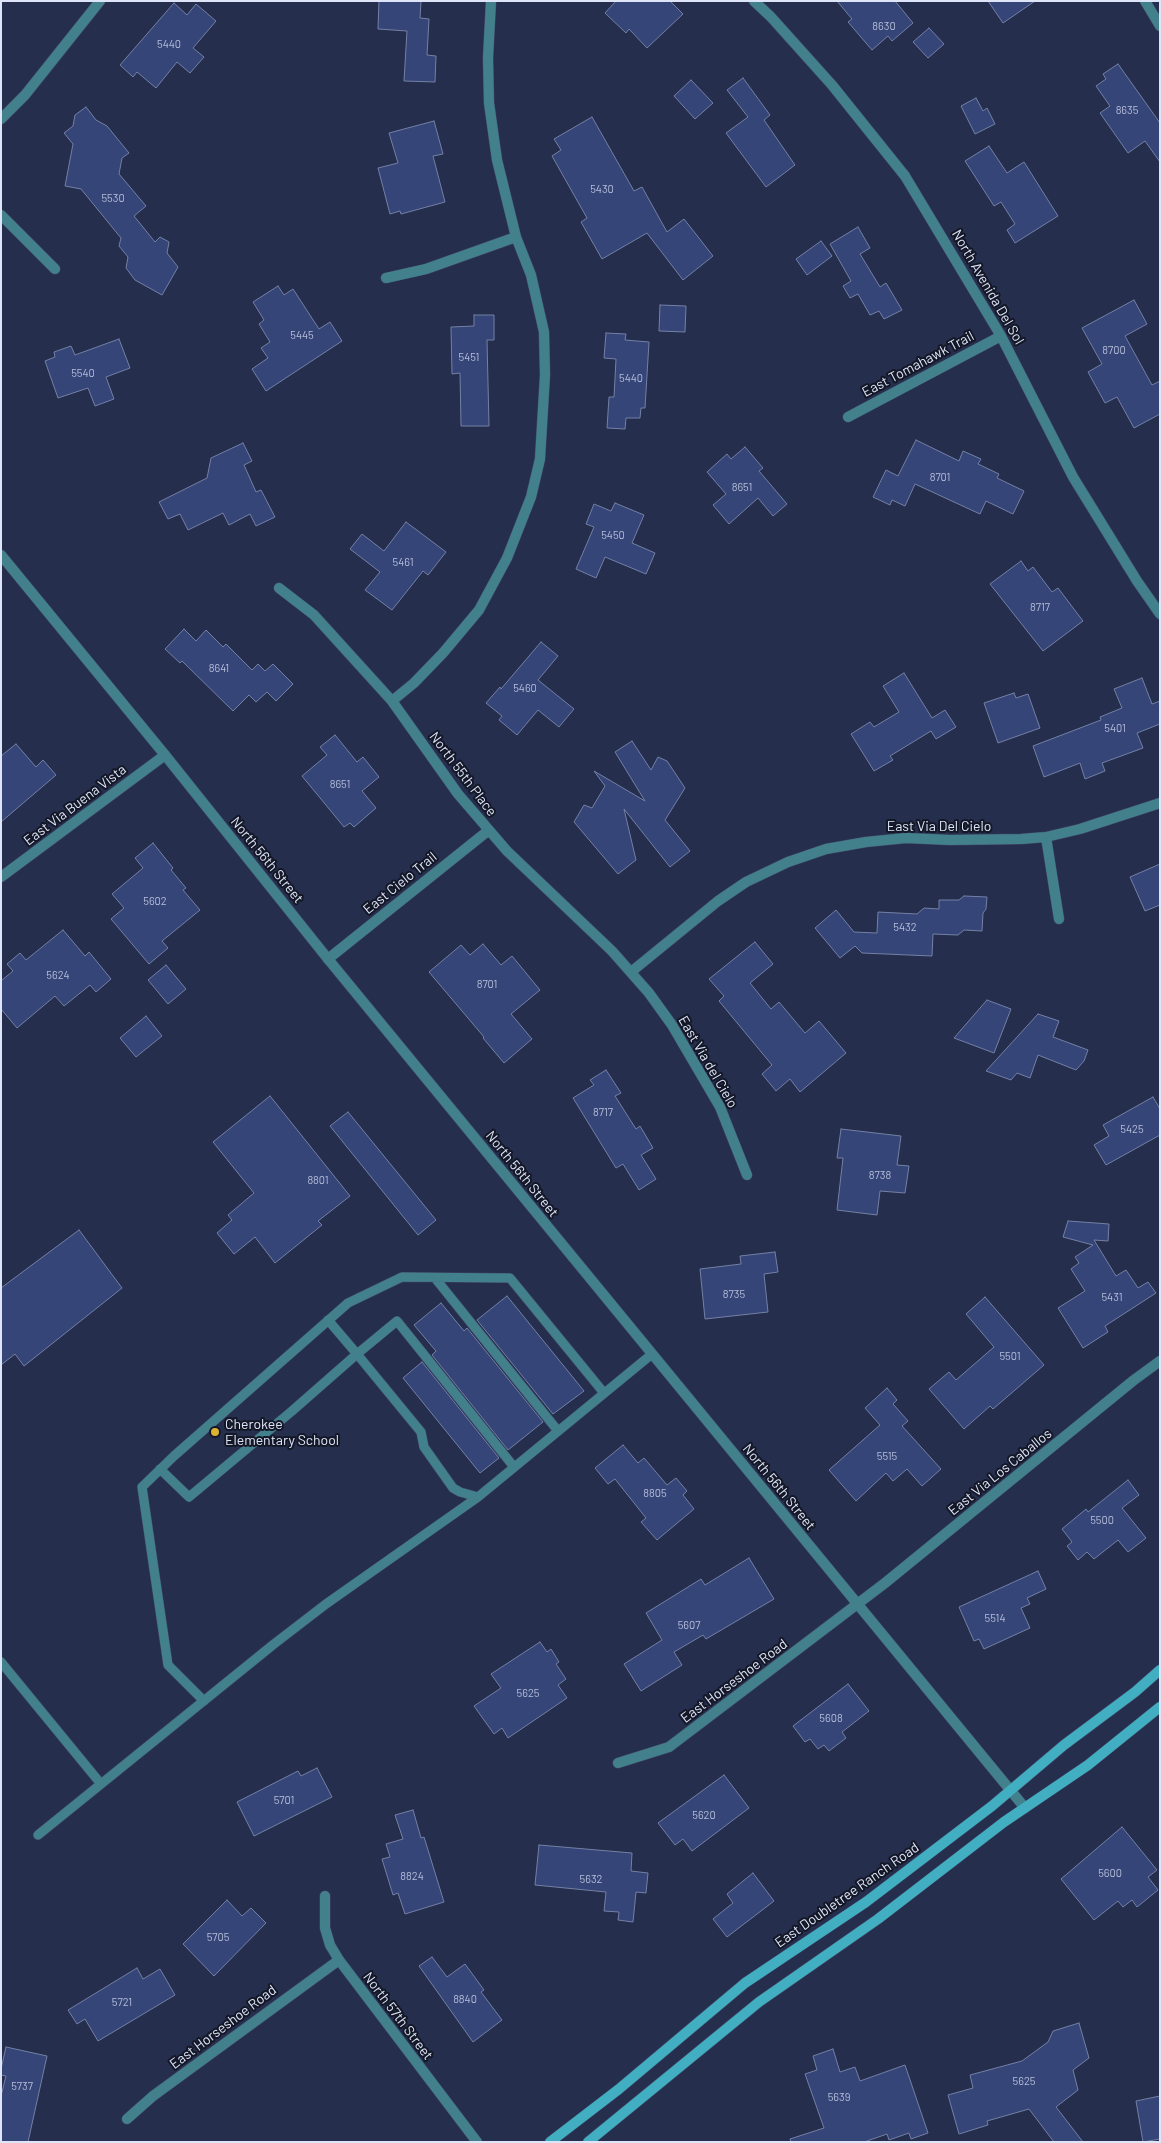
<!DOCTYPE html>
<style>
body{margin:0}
#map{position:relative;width:1161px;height:2143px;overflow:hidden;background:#252e4d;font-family:Barlow,sans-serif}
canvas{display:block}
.frame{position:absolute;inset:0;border:2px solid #dee5f9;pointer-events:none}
</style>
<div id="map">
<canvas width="1161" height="2143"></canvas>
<div class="frame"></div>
</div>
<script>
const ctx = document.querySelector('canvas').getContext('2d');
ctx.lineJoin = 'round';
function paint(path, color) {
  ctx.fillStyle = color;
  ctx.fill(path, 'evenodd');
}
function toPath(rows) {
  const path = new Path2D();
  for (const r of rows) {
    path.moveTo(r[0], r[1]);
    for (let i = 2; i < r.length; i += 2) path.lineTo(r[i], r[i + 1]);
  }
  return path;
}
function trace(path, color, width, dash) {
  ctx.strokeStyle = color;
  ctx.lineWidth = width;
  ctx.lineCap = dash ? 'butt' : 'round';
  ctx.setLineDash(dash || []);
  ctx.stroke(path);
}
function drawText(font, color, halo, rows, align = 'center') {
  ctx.font = font + ' Barlow,sans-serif';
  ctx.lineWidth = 4;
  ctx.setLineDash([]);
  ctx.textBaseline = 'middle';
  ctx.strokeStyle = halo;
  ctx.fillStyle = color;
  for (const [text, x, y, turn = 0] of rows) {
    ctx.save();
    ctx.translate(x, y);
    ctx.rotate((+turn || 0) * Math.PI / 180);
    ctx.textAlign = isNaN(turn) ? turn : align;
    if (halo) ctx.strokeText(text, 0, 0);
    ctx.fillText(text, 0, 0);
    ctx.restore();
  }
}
const building = toPath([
 [379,1,421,1,420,18,429,19,427,55,436,56,435,82,404,81,407,31,378,29,379,1],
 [616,1,670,1,683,14,647,48,629,29,626,33,605,13,616,1],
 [837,1,895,1,913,23,892,41,888,36,872,50,848,22,852,19,837,1],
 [988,1,1035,1,1003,23,988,1],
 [174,3,187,15,196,4,216,21,193,48,204,57,190,73,177,62,156,88,137,72,133,77,120,65,174,3],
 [929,28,944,44,928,58,913,42,929,28],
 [1118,64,1160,123,1160,162,1145,141,1128,153,1100,113,1110,106,1096,86,1106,79,1103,74,1118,64],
 [743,78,770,115,764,120,795,165,766,187,726,133,748,117,727,90,743,78],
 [691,80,713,103,695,119,674,96,691,80],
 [976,98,983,111,987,108,995,124,975,134,961,106,976,98],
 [86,107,96,120,107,126,129,153,122,158,119,174,146,206,134,216,155,242,160,237,169,242,167,253,178,267,162,295,135,280,126,268,128,257,119,246,121,238,81,189,65,186,73,144,64,133,73,126,75,115,86,107],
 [592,117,634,191,642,187,667,232,684,219,713,256,683,280,647,233,602,259,581,222,587,218,552,156,561,150,554,139,592,117],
 [434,121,443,154,433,156,445,202,401,214,400,211,390,214,378,168,398,163,389,133,434,121],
 [989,146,1007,173,1024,162,1058,216,1015,243,1007,230,1015,224,1001,202,994,206,965,161,989,146],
 [858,227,870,248,860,254,880,287,886,283,902,310,884,319,879,311,870,315,858,294,850,298,843,286,851,281,830,244,858,227],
 [821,241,832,256,807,275,796,259,821,241],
 [278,286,284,295,293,289,319,329,330,322,342,341,266,391,252,369,268,358,261,348,270,342,259,324,264,320,253,302,278,286],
 [1134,300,1147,324,1125,336,1152,385,1160,381,1160,414,1134,428,1117,397,1105,403,1088,372,1102,364,1082,328,1134,300],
 [660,305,686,306,685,332,659,331,660,305],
 [474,315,494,315,494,340,487,340,489,426,461,426,460,373,452,374,451,327,474,326,474,315],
 [606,333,626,334,625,340,649,342,645,408,641,408,640,418,626,418,625,429,607,428,609,397,614,397,616,359,604,358,606,333],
 [119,339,130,368,106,377,114,399,95,406,88,388,58,398,45,361,55,357,54,352,71,346,75,355,119,339],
 [916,440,959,461,963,451,981,459,978,464,999,474,997,478,1024,491,1013,514,986,501,980,514,915,484,905,506,892,500,890,505,873,497,886,470,898,476,916,440],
 [243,443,252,461,244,465,256,492,261,490,275,517,256,526,250,514,229,525,223,513,188,530,180,514,168,519,159,502,207,478,211,458,243,443],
 [745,447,763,468,759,471,787,504,773,516,758,498,729,524,713,505,726,494,707,472,727,454,731,459,745,447],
 [615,503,644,515,632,543,655,553,646,574,605,557,596,578,576,569,594,527,586,524,594,504,611,511,615,503],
 [406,522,446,552,428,575,423,571,392,610,365,590,380,572,350,549,362,534,384,551,406,522],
 [1021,561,1028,571,1033,567,1052,592,1058,588,1083,621,1043,651,990,584,1021,561],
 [184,629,196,641,206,630,223,647,226,644,252,670,258,664,265,671,273,664,293,684,276,701,267,692,256,702,249,695,233,711,182,661,180,663,165,649,184,629],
 [541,642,558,656,538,680,574,709,559,727,538,710,517,735,499,720,502,716,486,703,500,687,501,689,541,642],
 [904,673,932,718,945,710,956,727,936,739,931,731,890,756,893,760,874,771,851,734,870,722,874,727,899,712,883,686,904,673],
 [1142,678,1152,704,1160,701,1160,724,1137,733,1143,748,1102,763,1105,771,1085,779,1080,763,1044,777,1033,746,1101,720,1100,717,1122,708,1114,689,1142,678],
 [1014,693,1016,698,1028,694,1040,728,998,743,984,703,1014,693],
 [335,735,357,762,363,757,379,777,362,791,376,808,354,827,350,823,344,827,302,776,327,755,320,747,335,735],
 [632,741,651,770,658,757,667,761,685,788,665,820,690,851,670,867,624,809,636,860,618,874,574,822,584,805,592,808,605,786,594,771,645,801,615,752,632,741],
 [16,744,36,767,43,760,56,775,1,822,1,756,16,744],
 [153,843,173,868,171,870,186,888,183,890,200,910,162,941,168,948,149,964,111,919,124,908,112,894,143,868,135,858,153,843],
 [1160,864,1160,905,1145,911,1130,877,1160,864],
 [964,896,987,897,986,909,983,913,982,931,964,930,958,935,933,934,932,956,862,953,855,946,840,958,815,928,836,910,854,932,877,933,878,912,917,914,924,908,939,909,939,900,959,900,964,896],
 [63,930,85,956,89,952,111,979,96,992,90,985,64,1006,55,996,17,1028,1,1009,1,981,13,971,7,964,20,953,26,960,63,930],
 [755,942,773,964,750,983,771,1009,779,1002,805,1033,819,1021,846,1053,800,1092,790,1079,776,1091,762,1074,772,1065,719,1001,724,996,709,979,755,942],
 [483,944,501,965,512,956,540,990,511,1014,532,1039,504,1063,483,1038,484,1037,429,972,461,945,470,955,483,944],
 [166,965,186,989,168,1004,148,980,166,965],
 [987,1000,1011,1009,994,1053,954,1038,987,1000],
 [1038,1014,1059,1021,1053,1037,1088,1050,1084,1061,1076,1070,1038,1055,1030,1078,1017,1073,1011,1080,986,1071,1038,1014],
 [146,1016,162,1036,136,1057,120,1038,146,1016],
 [606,1070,621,1093,615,1096,636,1129,640,1126,653,1148,641,1155,656,1179,639,1190,623,1164,616,1168,573,1098,594,1085,590,1080,606,1070],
 [270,1096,350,1196,318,1221,322,1225,275,1263,255,1237,234,1254,217,1233,232,1220,228,1215,254,1193,213,1142,270,1096],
 [1153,1097,1160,1109,1160,1135,1106,1165,1094,1145,1109,1136,1103,1125,1153,1097],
 [348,1112,436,1220,418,1235,330,1126,348,1112],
 [841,1129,901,1136,897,1165,909,1166,905,1193,880,1191,877,1215,837,1210,843,1158,837,1158,841,1129],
 [1068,1221,1109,1224,1108,1241,1094,1240,1116,1276,1126,1270,1138,1288,1148,1282,1156,1293,1105,1326,1108,1332,1083,1348,1058,1308,1085,1291,1071,1269,1079,1263,1075,1257,1093,1245,1063,1237,1068,1221],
 [79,1230,122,1288,24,1366,15,1354,1,1365,1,1288,79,1230],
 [775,1252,778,1272,764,1274,768,1312,705,1319,700,1269,741,1264,740,1256,775,1252],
 [507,1296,584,1391,553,1414,477,1320,507,1296],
 [985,1297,1044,1365,993,1409,990,1406,964,1429,929,1389,949,1372,956,1380,994,1347,966,1314,985,1297],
 [441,1303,464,1331,467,1328,543,1422,508,1450,432,1355,436,1351,414,1325,441,1303],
 [422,1362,499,1458,480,1473,403,1378,422,1362],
 [887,1388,897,1400,893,1404,908,1421,902,1426,941,1469,922,1486,907,1469,893,1481,886,1473,856,1501,829,1470,880,1425,865,1408,887,1388],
 [623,1445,638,1463,644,1458,667,1485,676,1478,687,1491,683,1495,694,1509,657,1540,641,1522,646,1518,615,1479,608,1484,595,1468,623,1445],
 [1128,1480,1139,1495,1122,1508,1146,1538,1128,1552,1118,1540,1094,1559,1087,1552,1078,1560,1067,1546,1072,1542,1062,1529,1086,1509,1088,1512,1128,1480],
 [749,1558,774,1599,706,1639,703,1635,674,1652,682,1665,641,1691,624,1664,662,1640,646,1613,701,1579,705,1585,749,1558],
 [1038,1571,1046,1589,1027,1598,1030,1604,1021,1608,1030,1628,984,1649,979,1639,974,1641,959,1607,1038,1571],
 [540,1642,547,1652,551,1649,559,1662,556,1664,566,1679,558,1685,567,1698,508,1738,502,1728,494,1734,474,1706,501,1688,491,1674,540,1642],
 [848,1684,869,1711,842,1732,846,1738,829,1751,824,1745,818,1749,810,1739,805,1742,793,1726,848,1684],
 [317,1768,332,1797,254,1836,237,1802,298,1771,301,1776,317,1768],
 [724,1775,749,1808,692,1851,683,1839,675,1845,658,1823,724,1775],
 [413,1810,421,1838,424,1837,444,1902,405,1914,398,1893,393,1895,382,1859,390,1857,386,1844,403,1839,395,1815,413,1810],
 [1122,1827,1157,1870,1148,1877,1158,1890,1137,1907,1132,1900,1123,1907,1118,1901,1094,1920,1061,1879,1122,1827],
 [539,1845,632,1853,631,1871,648,1873,646,1893,636,1892,633,1922,618,1920,619,1912,604,1911,606,1892,535,1885,539,1845],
 [753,1873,774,1901,727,1937,713,1919,733,1903,727,1894,753,1873],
 [227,1900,242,1916,251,1908,266,1923,214,1976,183,1944,227,1900],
 [432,1957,447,1977,465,1964,484,1990,481,1992,502,2020,473,2042,419,1966,432,1957],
 [137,1968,143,1979,160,1969,175,1995,98,2041,85,2019,77,2024,68,2010,137,1968],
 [1079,2023,1089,2058,1073,2070,1078,2090,1056,2107,1083,2142,1054,2142,1029,2109,987,2121,988,2125,959,2134,948,2095,973,2088,970,2075,1022,2061,1048,2042,1053,2031,1079,2023],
 [6,2047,47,2056,28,2142,1,2142,1,2096,6,2076,1,2075,1,2069,6,2047],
 [833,2049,840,2072,855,2067,860,2081,905,2065,928,2133,911,2139,909,2133,889,2140,887,2134,864,2142,791,2142,790,2139,824,2128,805,2074,817,2070,813,2056,833,2049],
 [1160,2096,1160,2139,1143,2142,1136,2101,1160,2096]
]);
const service = toPath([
 [435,1278,558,1431],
 [328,1320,357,1354,397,1321,514,1467],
 [160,1469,189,1497,292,1411,357,1354,421,1432,424,1447,453,1488,460,1492,478,1497],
 [1,1662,101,1784],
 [204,1701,168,1665,142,1487,174,1456,348,1303,402,1277,510,1278,604,1393],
 [38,1835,274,1644,326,1604,478,1497,652,1354]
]);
const minor = toPath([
 [754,1,771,17,832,85,905,176,1001,336,1073,477,1137,581,1160,614],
 [1145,1,1160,26],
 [1,119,25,95,100,1],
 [1,215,55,269],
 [386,278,426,269,516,237],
 [848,417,1001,336],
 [279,588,314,615,392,701,458,794,507,851,612,951,649,993,672,1025,720,1107,747,1175],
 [392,701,414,683,443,653,479,610,507,558,531,497,540,459,545,375,544,332,531,275,516,237,497,160,489,103,488,58,491,1],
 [1046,837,1059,919],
 [1,877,165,755],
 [328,959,489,830],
 [631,972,718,901,746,882,788,862,826,849,866,842,906,838,950,840,1021,839,1046,837,1080,829,1160,803],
 [618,1763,669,1747,885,1583,1134,1380,1160,1361],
 [325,1896,325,1928,330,1945,339,1960,477,2142],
 [127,2119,153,2096,339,1960]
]);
const tertiary = toPath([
 [1,555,165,755,328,959,1025,1808]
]);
const secondary = toPath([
 [550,2142,619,2089,745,1983,866,1902,992,1806,1064,1745,1135,1692,1160,1670],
 [588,2142,759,2002,878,1919,1004,1822,1088,1765,1160,1707]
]);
const markers = [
 [215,1432,5,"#dbb233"]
];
const numberNames = [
 ["8630",884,26],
 ["5440",169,44],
 ["8635",1127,110],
 ["5430",602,189],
 ["5530",113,198],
 ["5445",302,335],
 ["8700",1114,350],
 ["5451",469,357],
 ["5540",83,373],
 ["5440",631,378],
 ["8701",940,477],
 ["8651",742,487],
 ["5450",613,535],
 ["5461",403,562],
 ["8717",1040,607],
 ["8641",219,668],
 ["5460",525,688],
 ["5401",1115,728],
 ["8651",340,784],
 ["5602",155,901],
 ["5432",905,927],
 ["5624",58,975],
 ["8701",487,984],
 ["8717",603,1112],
 ["5425",1132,1129],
 ["8738",880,1175],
 ["8801",318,1180],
 ["8735",734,1294],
 ["5431",1112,1297],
 ["5501",1010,1356],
 ["5515",887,1456],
 ["8805",655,1493],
 ["5500",1102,1520],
 ["5514",995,1618],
 ["5607",689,1625],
 ["5625",528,1693],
 ["5608",831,1718],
 ["5701",284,1800],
 ["5620",704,1815],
 ["5600",1110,1873],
 ["8824",412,1876],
 ["5632",591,1879],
 ["5705",218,1937],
 ["8840",465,1999],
 ["5721",122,2002],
 ["5625",1024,2081],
 ["5737",22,2086],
 ["5639",839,2097]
];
const streetNames = [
 ["North Avenida Del Sol",988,287,60],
 ["East Tomahawk Trail",918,364,-28],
 ["North 55th Place",463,774,53],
 ["East Via Buena Vista",75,805,-37],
 ["East Via Del Cielo",939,826],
 ["North 56th Street",267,860,51],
 ["East Cielo Trail",400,883,-39],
 ["East Via del Cielo",708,1062,60],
 ["North 56th Street",522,1174,51],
 ["East Via Los Caballos",1000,1472,-39],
 ["North 56th Street",779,1487,51],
 ["East Horseshoe Road",734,1681,-37],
 ["East Doubletree Ranch Road",847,1895,-35],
 ["North 57th Street",398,2016,53],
 ["East Horseshoe Road",223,2027,-37]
];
const poiNames = [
 ["Cherokee",225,1424],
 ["Elementary School",225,1440]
];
paint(building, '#364578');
trace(building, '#7480a5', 1);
trace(service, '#434b69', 10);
trace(minor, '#434b69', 11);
trace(tertiary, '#434b69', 11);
trace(secondary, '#434b69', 11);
trace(service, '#42818c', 9);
trace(minor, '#42818c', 10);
trace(tertiary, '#42818c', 10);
trace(secondary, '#41afc1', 10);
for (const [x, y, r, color] of markers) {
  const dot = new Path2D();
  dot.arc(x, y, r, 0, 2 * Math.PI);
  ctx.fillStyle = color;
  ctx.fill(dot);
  trace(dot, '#131726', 2);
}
drawText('11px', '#b4bdd9', null, numberNames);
drawText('14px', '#dee5f9', '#131726', streetNames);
drawText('14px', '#dee5f9', '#131726', poiNames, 'left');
</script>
